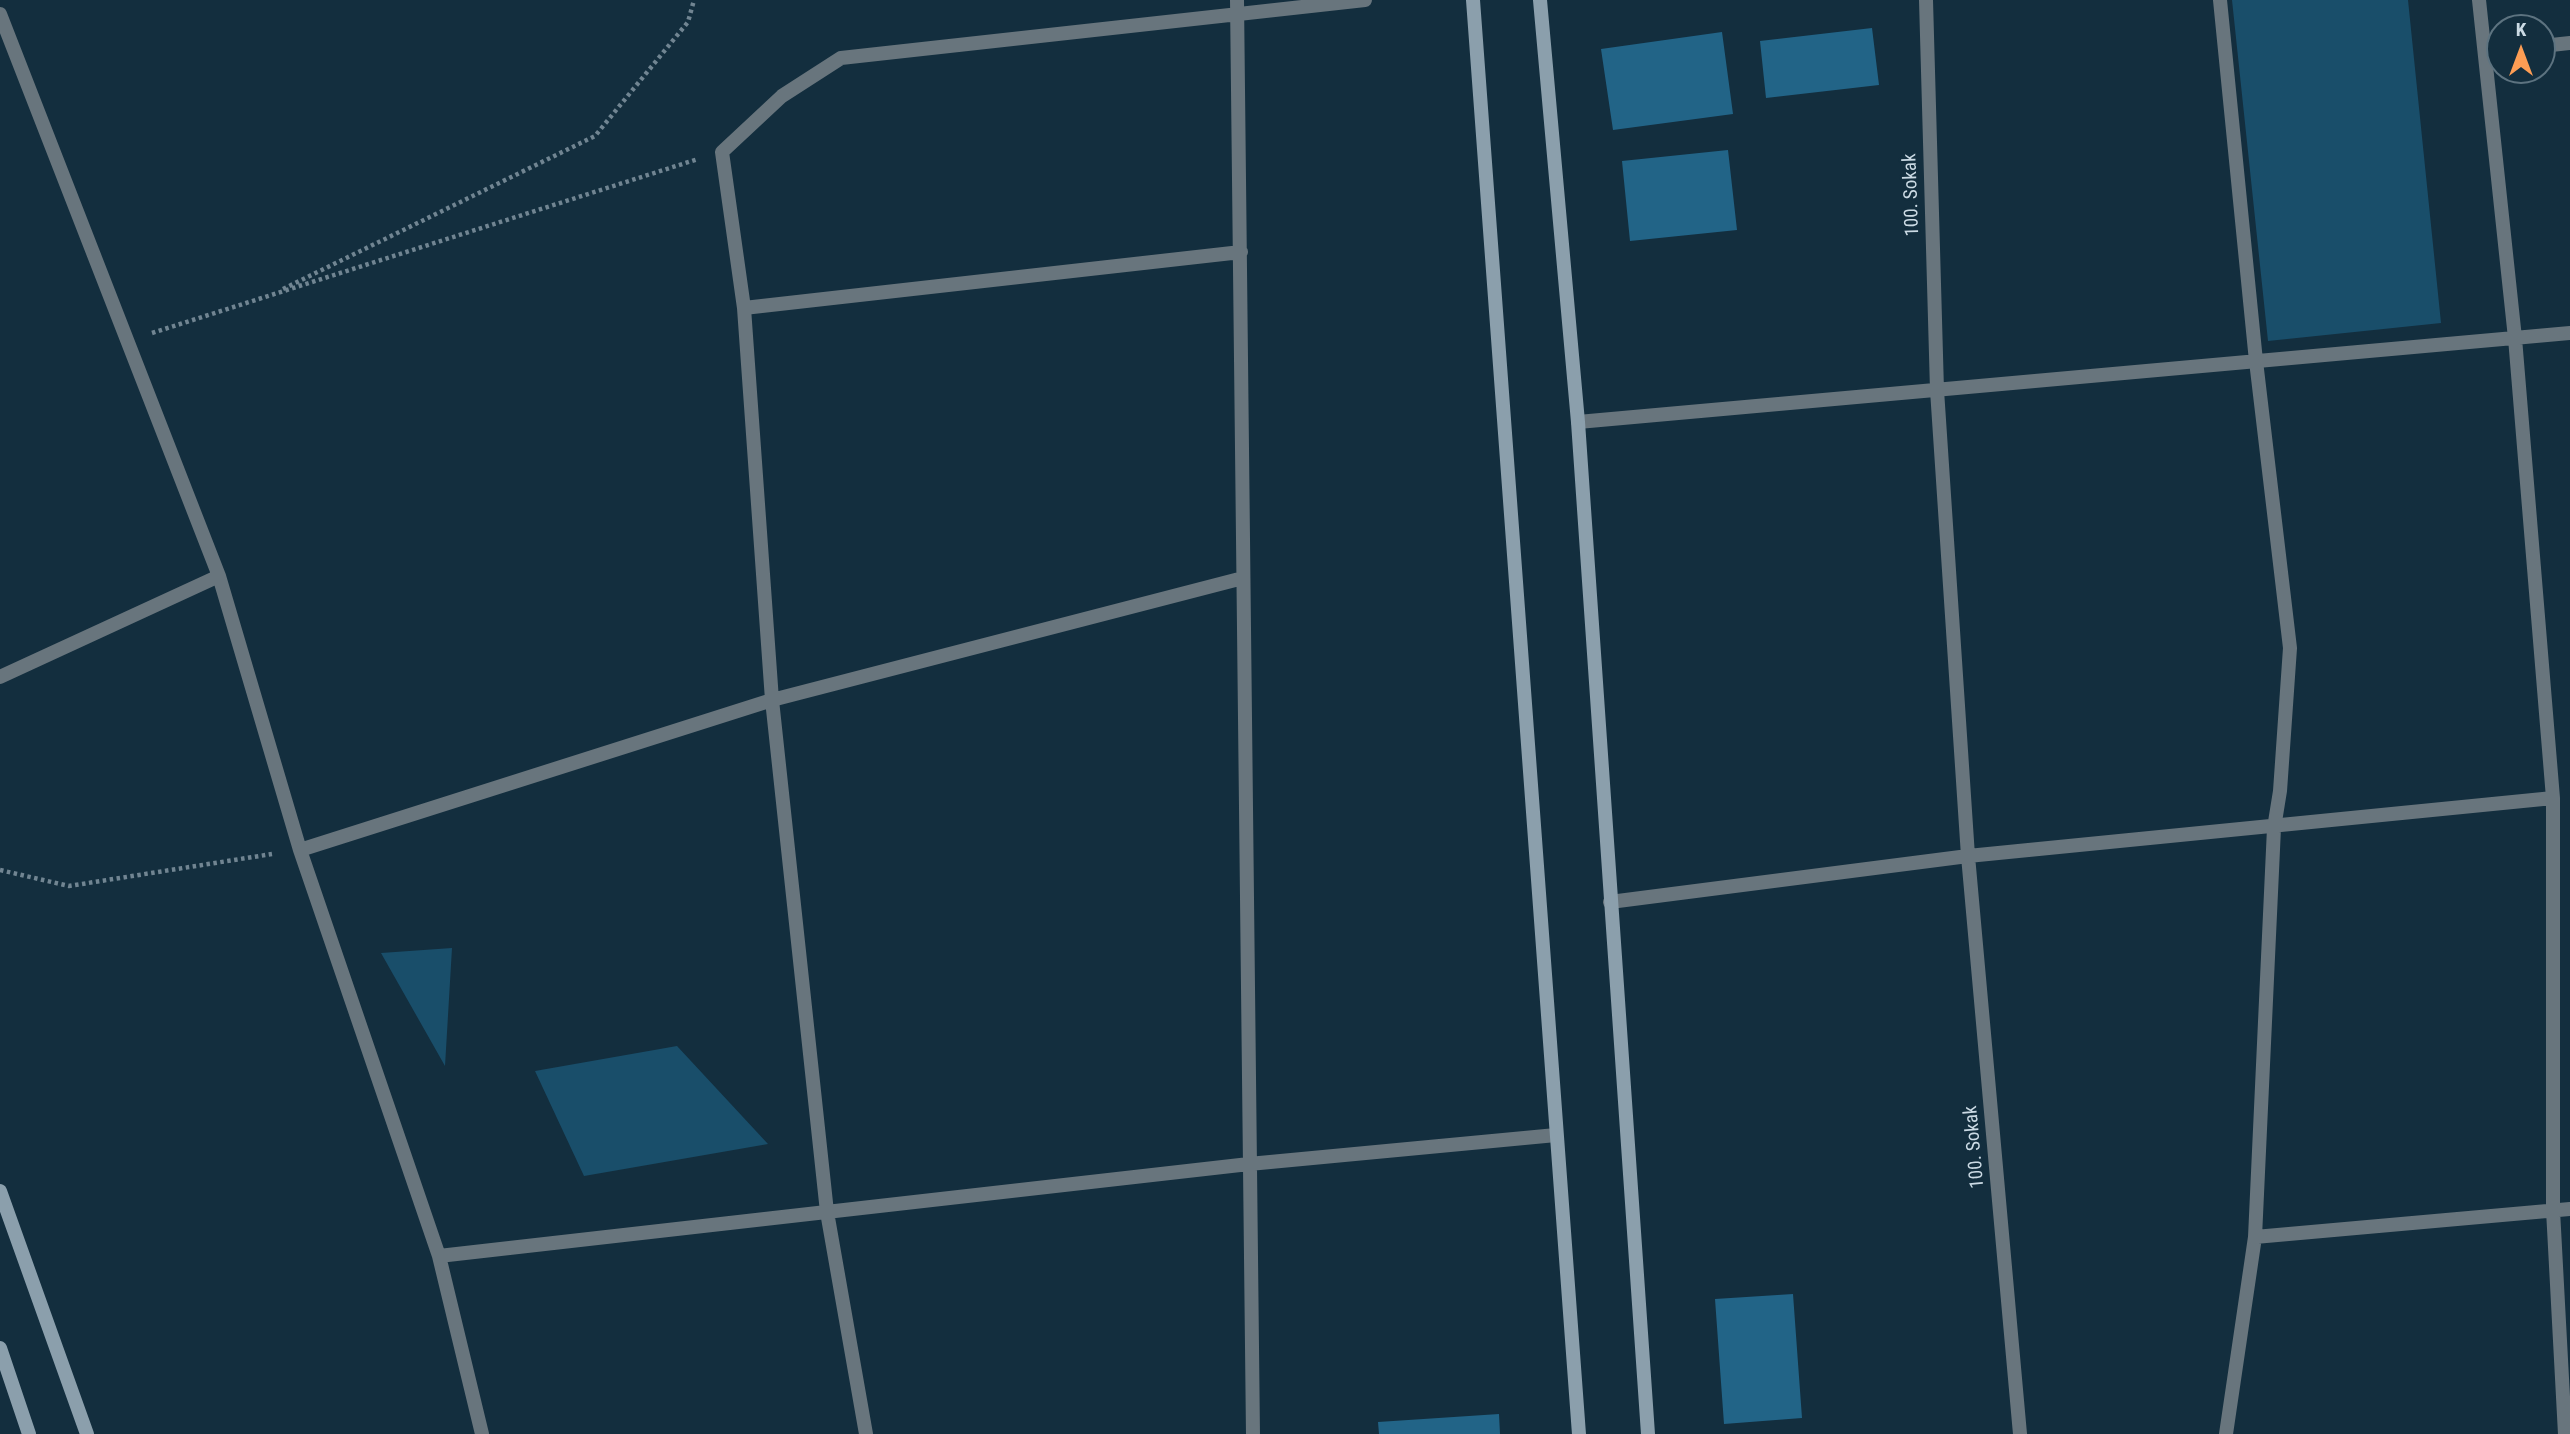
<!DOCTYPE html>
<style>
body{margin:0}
#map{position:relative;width:2570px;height:1434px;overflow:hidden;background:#132e3e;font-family:"Roboto Condensed",sans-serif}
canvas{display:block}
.north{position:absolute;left:2486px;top:14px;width:70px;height:70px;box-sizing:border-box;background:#132e3e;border:2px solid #5d7380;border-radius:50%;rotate:0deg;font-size:19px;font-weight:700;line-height:28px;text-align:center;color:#cbdae4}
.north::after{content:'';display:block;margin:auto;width:24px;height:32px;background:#fd9d54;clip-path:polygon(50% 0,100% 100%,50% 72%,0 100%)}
</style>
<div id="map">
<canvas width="2570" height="1434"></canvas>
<div class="north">K</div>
</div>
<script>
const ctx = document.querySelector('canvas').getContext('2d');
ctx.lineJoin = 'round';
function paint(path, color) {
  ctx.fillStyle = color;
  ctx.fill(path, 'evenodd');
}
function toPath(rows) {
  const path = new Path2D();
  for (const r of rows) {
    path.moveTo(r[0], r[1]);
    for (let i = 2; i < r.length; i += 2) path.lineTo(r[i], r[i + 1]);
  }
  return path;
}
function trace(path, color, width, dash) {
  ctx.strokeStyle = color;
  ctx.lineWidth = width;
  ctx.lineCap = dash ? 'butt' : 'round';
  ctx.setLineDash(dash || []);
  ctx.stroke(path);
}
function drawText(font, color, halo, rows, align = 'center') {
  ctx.font = font + ' "Roboto Condensed",sans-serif';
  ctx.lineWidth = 5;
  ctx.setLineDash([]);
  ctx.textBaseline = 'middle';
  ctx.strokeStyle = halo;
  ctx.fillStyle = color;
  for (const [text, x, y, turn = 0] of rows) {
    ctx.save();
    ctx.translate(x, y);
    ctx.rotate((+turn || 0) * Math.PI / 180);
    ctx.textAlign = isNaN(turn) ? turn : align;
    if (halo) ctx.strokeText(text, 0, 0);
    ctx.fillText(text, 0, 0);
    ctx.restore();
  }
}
const green = toPath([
 [2232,0,2408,0,2441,323,2268,341],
 [452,948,445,1066,381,953],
 [677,1046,768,1144,584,1176,535,1071]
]);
const building = toPath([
 [1872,28,1879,85,1766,98,1760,41],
 [1722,32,1733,114,1613,130,1601,49],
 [1728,150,1737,230,1630,241,1622,161],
 [1793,1294,1802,1418,1724,1424,1715,1299],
 [1499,1414,1500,1434,1379,1434,1378,1422]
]);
const path = toPath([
 [283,289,595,136,688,22,694,0],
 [152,333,698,159],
 [0,870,69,886,272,854]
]);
const street = toPath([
 [1237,0,1253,1434],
 [1926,0,1937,390,1968,856,2020,1434],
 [2220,0,2256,361,2290,648,2280,791,2274,828,2255,1237,2226,1434],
 [2479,0,2515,338,2553,798,2553,1210,2565,1434],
 [0,14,219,576,300,850,439,1256,482,1434],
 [2542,46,2570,43],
 [744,308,1241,252],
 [1578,422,2570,333],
 [0,677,219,576],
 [300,850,772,700,1243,578],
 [1610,902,1968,856,2553,798],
 [2255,1237,2570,1209],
 [439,1256,1249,1164,1556,1135],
 [866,1434,827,1212,772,700,744,308,722,152,782,96,841,58,1365,0]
]);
const secondary = toPath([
 [1473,0,1579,1434],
 [1540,0,1578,422,1648,1434],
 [0,1191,87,1434],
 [0,1348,29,1434]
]);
const streetNames = [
 ["100. Sokak",1912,195,-92],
 ["100. Sokak",1975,1147,-95]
];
paint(green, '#194e6a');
paint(building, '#226487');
trace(path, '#718592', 4.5, [3.5, 3.5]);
trace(street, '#68757d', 14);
trace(secondary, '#8b9fac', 14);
drawText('19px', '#cbdae4', '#132e3e', streetNames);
</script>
